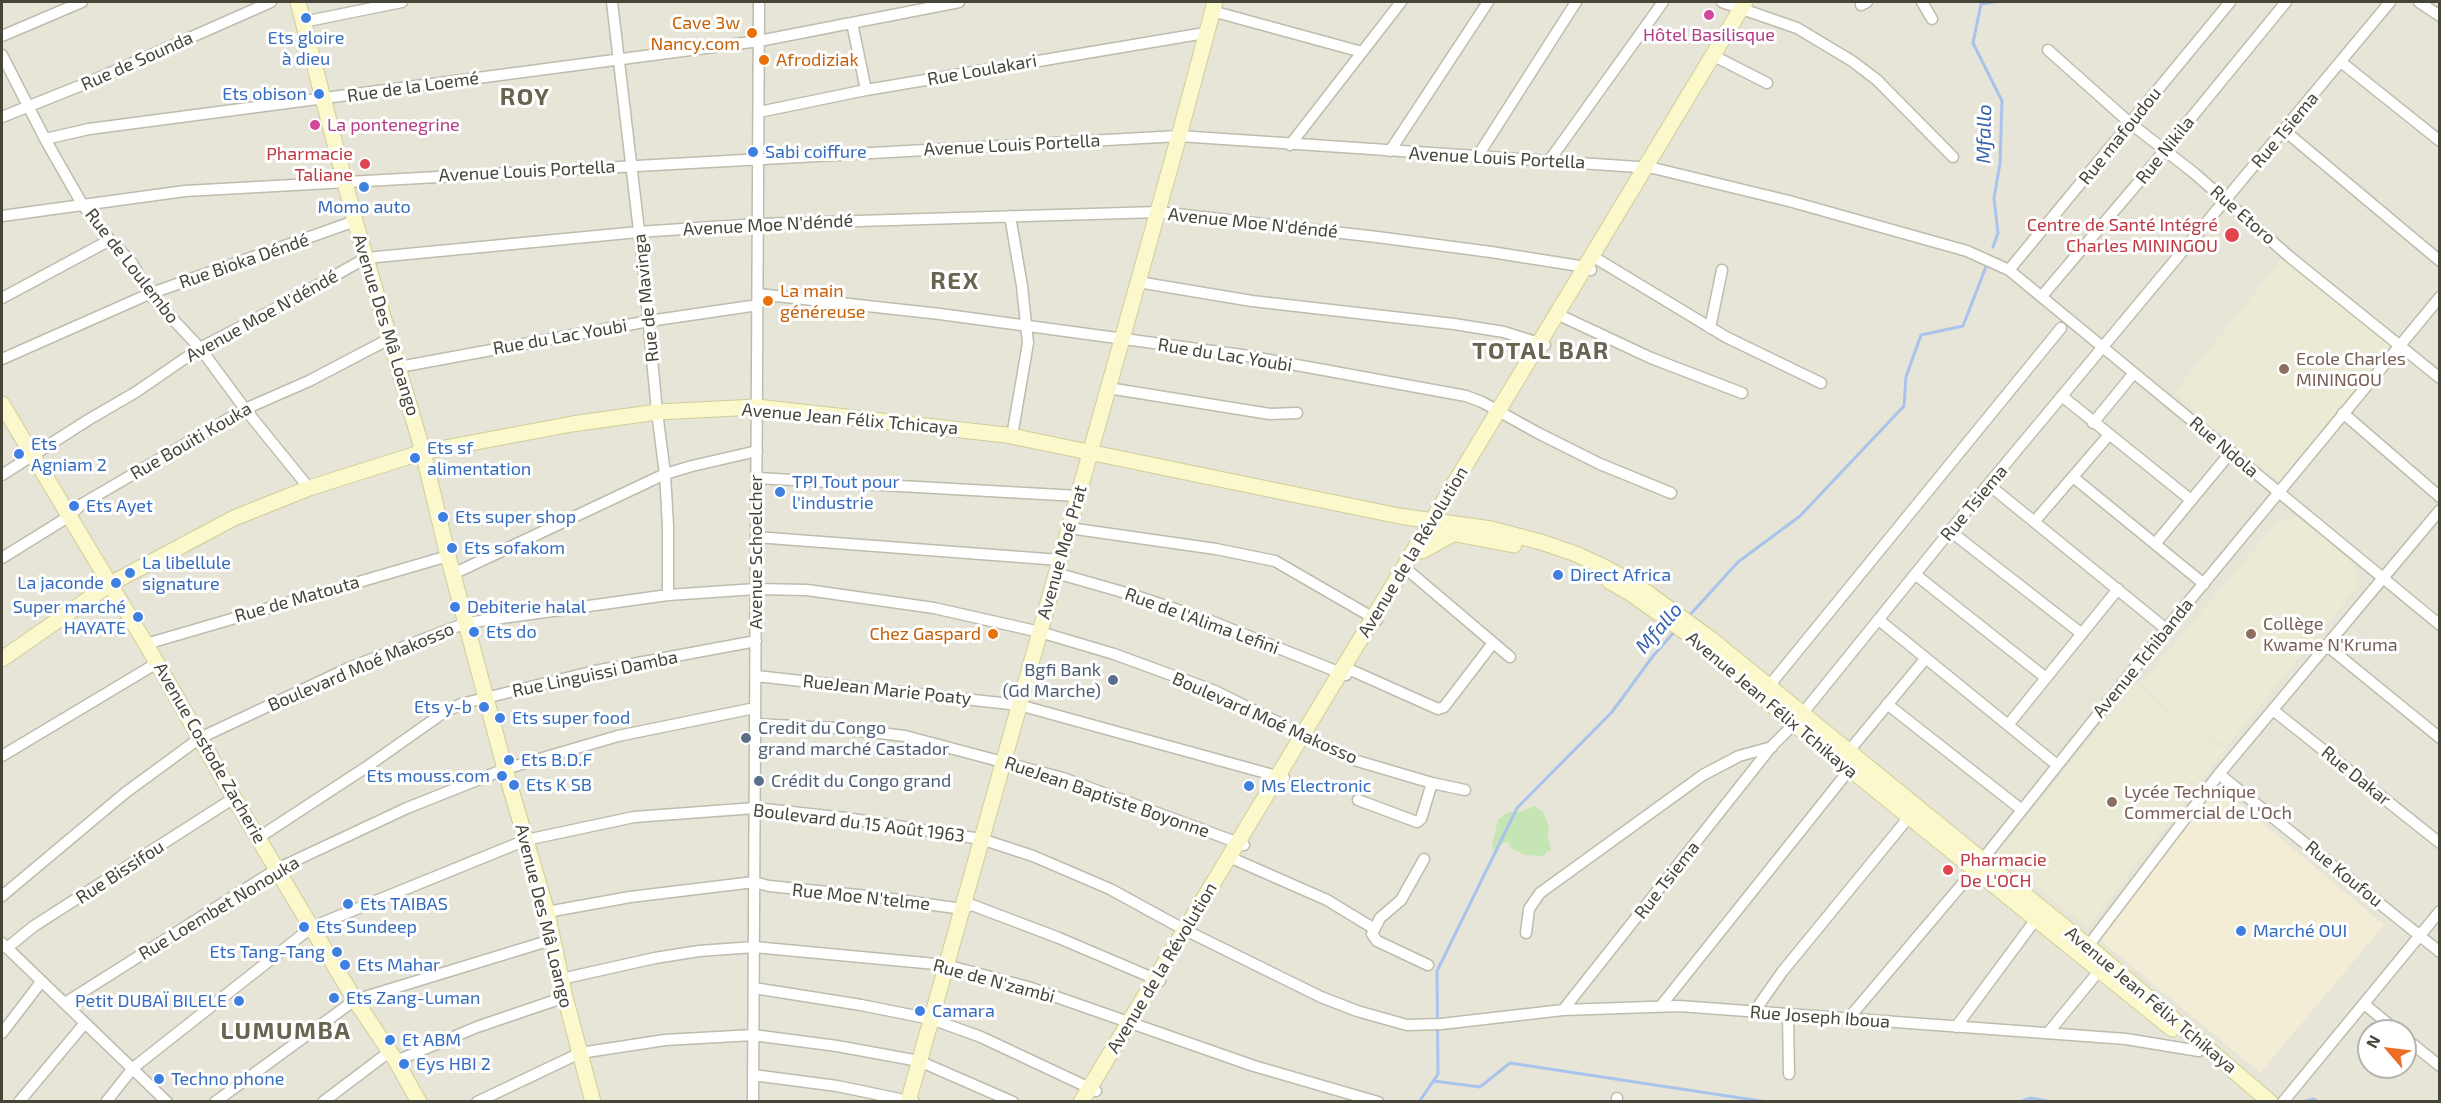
<!DOCTYPE html>
<meta charset="utf-8">
<style>
body{margin:0}
#map{position:relative;width:2441px;height:1103px;overflow:hidden;background:#f3f2e9;font-family:"Exo 2",sans-serif}
canvas{display:block}
.frame{position:absolute;inset:0;border:3px solid #474438;pointer-events:none}
.north{position:absolute;left:2357px;top:1019px;width:60px;height:60px;box-sizing:border-box;background:#fff;border:2px solid #b5b4af;border-radius:50%;rotate:298deg;font-size:16px;font-weight:700;line-height:24px;text-align:center;color:#474438}
.north::after{content:'';display:block;margin:auto;width:21px;height:27px;background:#ec6d27;clip-path:polygon(50% 0,100% 100%,50% 72%,0 100%)}
</style>
<div id="map">
<canvas width="2441" height="1103"></canvas>
<div class="frame"></div>
<div class="north">N</div>
</div>
<script>
const ctx = document.querySelector('canvas').getContext('2d');
ctx.lineJoin = 'round';
function paint(path, color) {
  ctx.fillStyle = color;
  ctx.fill(path, 'evenodd');
}
function toPath(rows) {
  const path = new Path2D();
  for (const r of rows) {
    path.moveTo(r[0], r[1]);
    for (let i = 2; i < r.length; i += 2) path.lineTo(r[i], r[i + 1]);
  }
  return path;
}
function trace(path, color, width, dash) {
  ctx.strokeStyle = color;
  ctx.lineWidth = width;
  ctx.lineCap = dash ? 'butt' : 'round';
  ctx.setLineDash(dash || []);
  ctx.stroke(path);
}
function drawText(font, color, halo, rows, align = 'center') {
  ctx.font = font + ' "Exo 2",sans-serif';
  ctx.lineWidth = 6;
  ctx.setLineDash([]);
  ctx.textBaseline = 'middle';
  ctx.strokeStyle = halo;
  ctx.fillStyle = color;
  for (const [text, x, y, turn = 0] of rows) {
    ctx.save();
    ctx.translate(x, y);
    ctx.rotate((+turn || 0) * Math.PI / 180);
    ctx.textAlign = isNaN(turn) ? turn : align;
    if (halo) ctx.strokeText(text, 0, 0);
    ctx.fillText(text, 0, 0);
    ctx.restore();
  }
}
const residential = toPath([
 [2,2,2439,2,2439,1101,2,1102],
 [2369,1031,2405,1031,2405,1067,2369,1067]
]);
const commercial = toPath([
 [2218,786,2384,925,2260,1073,2098,938]
]);
const education = toPath([
 [2285,255,2394,345,2280,482,2174,393],
 [2299,516,2354,564,2358,586,2227,746,2189,728,2226,749,2088,927,1995,855,2136,683,2182,725,2142,682,2277,522]
]);
const green = toPath([
 [1534,806,1543,812,1549,827,1548,837,1551,850,1547,851,1544,856,1525,855,1511,848,1507,841,1494,850,1492,846,1498,820,1508,812,1523,811]
]);
const stream = toPath([
 [1993,247,1998,233,1994,198,2000,163,2002,101,1973,43,1981,4,1994,2],
 [1688,617,1738,562,1800,516,1904,406,1906,377,1921,335,1963,326,1987,264],
 [1434,1081,1480,1087,1510,1063,1767,1102],
 [1419,1102,1438,1074,1437,971,1517,808,1612,712,1653,656,1675,631],
 [2019,1102,2031,1098,2051,1102],
 [2155,1102,2157,1102],
 [2302,1102,2314,1099,2318,1102]
]);
const street = toPath([
 [612,2,644,273,657,412,665,474,668,526,668,595],
 [1722,2,1797,28,1852,61,1877,80,1953,157],
 [1922,2,1932,19],
 [2419,2,2440,16],
 [1861,5,1867,2],
 [1212,11,1362,52],
 [303,22,402,2],
 [852,23,866,90],
 [2,36,82,2],
 [2048,50,2130,123,2194,173,2291,258,2440,378],
 [2,55,45,139,82,204,110,240,132,263,149,294,200,348,245,409,309,488],
 [1712,55,1767,83],
 [2341,62,2440,141],
 [759,112,866,90,1205,33],
 [2,117,92,81,271,2],
 [2285,131,2440,261],
 [45,139,89,129,759,41,959,2],
 [1290,145,1401,2],
 [1390,151,1488,2],
 [1477,157,1576,2],
 [1549,161,1663,2],
 [2,216,185,191,1179,136,1653,168,1789,201,1967,251,2009,270,2440,625],
 [1010,216,1022,286,1028,343,1012,436],
 [1592,256,1726,337,1821,383],
 [2009,270,2230,2],
 [1138,282,1252,301,1454,324,1504,332,1545,345],
 [758,294,940,314,1242,355,1466,396,1482,402,1538,433,1600,464,1671,493],
 [2042,296,2137,184,2286,2],
 [2,298,110,240],
 [1557,314,1651,358,1742,393],
 [1710,328,1722,270],
 [2,359,149,294,355,221],
 [399,367,649,321,758,305],
 [1108,388,1270,414,1297,413],
 [2063,397,2191,500],
 [2343,413,2440,497],
 [2093,423,2134,373],
 [2,475,88,420,136,392,200,348,288,302,366,258,638,232,758,224,1158,212,1377,237,1491,252,1586,267,1591,270],
 [2073,477,2204,584],
 [757,478,1078,496],
 [1989,485,2166,629],
 [2034,522,2108,436],
 [1069,528,1216,549,1275,561,1377,620],
 [1950,531,2082,634],
 [756,537,1060,560],
 [2155,544,2231,452],
 [2,558,68,517,82,504,245,409,309,381,389,339],
 [1404,567,1510,657],
 [1056,573,1133,595,1208,620,1346,675],
 [453,574,665,474,692,466,757,451],
 [1916,575,2046,678],
 [1879,620,2057,765],
 [146,644,448,556],
 [2326,645,2440,738],
 [1344,667,1438,709,1444,707,1493,643],
 [756,676,1019,705,1284,778],
 [1769,686,2061,328],
 [1887,704,2022,810],
 [2273,710,2440,843],
 [755,724,836,728,905,736,1063,778,1244,845],
 [2008,725,2118,589],
 [1848,752,1926,658],
 [2,756,157,663],
 [2219,774,2440,952],
 [1358,800,1417,822,1421,819,1432,783],
 [258,838,365,768,443,713,461,704,595,671,756,641],
 [1424,859,1401,900,1380,918,1372,934,1377,941,1428,965],
 [1236,860,1327,900,1373,928],
 [2,896,125,793,200,738,351,667,466,623,668,595,756,589,807,590,934,608,1040,632,1114,654,1215,691,1354,760,1432,783,1465,790],
 [547,912,630,897,754,882,769,886,878,897,962,909,972,905,1059,938,1160,981],
 [1526,933,1529,909,1540,893,1703,775,1739,756,1772,747],
 [2,943,167,1102],
 [2088,946,2219,774,2440,510],
 [7,948,34,926,234,798],
 [561,979,655,958,699,951,754,947,946,965,1028,987,1254,1066,1378,1102],
 [754,988,861,1005,931,1019,981,1037,1096,1091],
 [65,1003,277,869,407,808,505,769,618,736,755,708],
 [2364,1004,2397,1031],
 [1660,1007,1850,769],
 [1563,1010,1772,746,1794,724,1967,510,2390,2],
 [1754,1012,1782,972,1909,817],
 [1788,1015,1789,1074],
 [1848,1019,1975,869,2166,629,2440,297],
 [1956,1027,2036,919],
 [2,1033,41,982],
 [2048,1033,2103,966],
 [2405,1038,2440,1066],
 [396,1061,477,1027,565,997],
 [753,1075,837,1086,914,1102],
 [19,1102,85,1023],
 [106,1102,133,1068,312,927,526,840,634,817,755,808,846,818,981,839,1033,856,1110,889,1185,930,1321,997,1357,1011,1407,1025,1441,1024,1563,1010,1679,1006,2126,1039,2199,1051],
 [215,1102,355,1000,551,940],
 [323,1102,389,1052],
 [477,1102,580,1053,665,1040,753,1035,837,1046,919,1061,1013,1102],
 [753,1102,759,2],
 [1617,1102,1617,1098],
 [2283,1102,2440,911]
]);
const secondary = toPath([
 [298,2,355,221,423,452,448,556,505,769,547,912,565,997,593,1102],
 [2,404,146,644,234,798,355,1000,396,1061,419,1102],
 [1440,531,1514,545],
 [1422,551,1455,533],
 [1609,581,1630,593,1688,634,1794,724,2172,1029],
 [2,659,110,584,234,518,309,488,423,452,572,424,657,412,757,407,1006,435,1399,516,1491,529,1541,542,1576,554,1606,568,1635,584,1711,639,2088,946,2270,1102],
 [908,1102,1179,136,1215,2],
 [1081,1102,1745,2]
]);
const markers = [
 [1709,15,6,"#d1479c"],
 [306,18,6,"#3f7fe0"],
 [752,33,6,"#e8710a"],
 [764,60,6,"#e8710a"],
 [319,94,6,"#3f7fe0"],
 [315,125,6,"#d1479c"],
 [753,152,6,"#3f7fe0"],
 [365,164,6,"#e0444e"],
 [364,187,6,"#3f7fe0"],
 [2232,235,8,"#e0444e"],
 [768,301,6,"#e8710a"],
 [2284,369,6,"#8d6e63"],
 [19,454,6,"#3f7fe0"],
 [415,458,6,"#3f7fe0"],
 [780,492,6,"#3f7fe0"],
 [74,506,6,"#3f7fe0"],
 [443,517,6,"#3f7fe0"],
 [452,548,6,"#3f7fe0"],
 [130,573,6,"#3f7fe0"],
 [1558,575,6,"#3f7fe0"],
 [116,583,6,"#3f7fe0"],
 [455,607,6,"#3f7fe0"],
 [138,617,6,"#3f7fe0"],
 [474,632,6,"#3f7fe0"],
 [993,634,6,"#e8710a"],
 [2251,634,6,"#8d6e63"],
 [1113,680,6,"#5c6f8a"],
 [484,707,6,"#3f7fe0"],
 [500,718,6,"#3f7fe0"],
 [746,738,6,"#5c6f8a"],
 [509,760,6,"#3f7fe0"],
 [502,776,6,"#3f7fe0"],
 [759,781,6,"#5c6f8a"],
 [514,785,6,"#3f7fe0"],
 [1249,786,6,"#3f7fe0"],
 [2112,802,6,"#8d6e63"],
 [1948,870,6,"#e0444e"],
 [348,904,6,"#3f7fe0"],
 [304,927,6,"#3f7fe0"],
 [2241,931,6,"#3f7fe0"],
 [337,952,6,"#3f7fe0"],
 [345,965,6,"#3f7fe0"],
 [334,998,6,"#3f7fe0"],
 [239,1001,6,"#3f7fe0"],
 [920,1011,6,"#3f7fe0"],
 [390,1040,6,"#3f7fe0"],
 [404,1064,6,"#3f7fe0"],
 [159,1079,6,"#3f7fe0"]
];
const foodNames = [
 ["Cave 3w",740,23],
 ["Nancy.com",740,44],
 ["Afrodiziak",776,60,"left"],
 ["La main",780,291,"left"],
 ["généreuse",780,312,"left"],
 ["Chez Gaspard",981,634]
];
const hotelNames = [
 ["Hôtel Basilisque",1709,35],
 ["La pontenegrine",327,125,"left"]
];
const shopNames = [
 ["Ets gloire",306,38,"center"],
 ["à dieu",306,59,"center"],
 ["Ets obison",307,94,"right"],
 ["Sabi coiffure",765,152],
 ["Momo auto",364,207,"center"],
 ["Ets",31,444],
 ["Agniam 2",31,465],
 ["Ets sf",427,448],
 ["alimentation",427,469],
 ["TPI Tout pour",792,482],
 ["l'industrie",792,503],
 ["Ets Ayet",86,506],
 ["Ets super shop",455,517],
 ["Ets sofakom",464,548],
 ["La libellule",142,563],
 ["signature",142,584],
 ["Direct Africa",1570,575],
 ["La jaconde",104,583,"right"],
 ["Super marché",126,607,"right"],
 ["HAYATE",126,628,"right"],
 ["Debiterie halal",467,607],
 ["Ets do",486,632],
 ["Ets y-b",472,707,"right"],
 ["Ets super food",512,718],
 ["Ets B.D.F",521,760],
 ["Ets mouss.com",490,776,"right"],
 ["Ets K SB",526,785],
 ["Ms Electronic",1261,786],
 ["Ets TAIBAS",360,904],
 ["Ets Sundeep",316,927],
 ["Marché OUI",2253,931],
 ["Ets Tang-Tang",325,952,"right"],
 ["Ets Mahar",357,965],
 ["Ets Zang-Luman",346,998],
 ["Petit DUBAÏ BILELE",227,1001,"right"],
 ["Camara",932,1011],
 ["Et ABM",402,1040],
 ["Eys HBI 2",416,1064],
 ["Techno phone",171,1079]
];
const streetNames = [
 ["Rue de Sounda",137,61,-24],
 ["Rue Loulakari",982,70,-10],
 ["Rue de la Loemé",413,87,-8],
 ["Rue Tsiema",2285,130,-50],
 ["Rue mafoudou",2120,136,-51],
 ["Avenue Louis Portella",1012,145,-3],
 ["Rue Nikila",2165,150,-51],
 ["Avenue Louis Portella",1497,158,3],
 ["Avenue Louis Portella",527,171,-3],
 ["Rue Etoro",2243,215,41],
 ["Avenue Moe N'déndé",1253,223,6],
 ["Avenue Moe N'déndé",768,225,-3],
 ["Rue Bioka Déndé",244,261,-19],
 ["Rue de Loulembo",132,266,52],
 ["Rue de Mavinga",646,298,-96],
 ["Avenue Moe N'déndé",262,316,-29],
 ["Avenue Des Mâ Loango",386,325,73],
 ["Rue du Lac Youbi",560,337,-10],
 ["Rue du Lac Youbi",1225,355,9],
 ["Avenue Jean Félix Tchicaya",850,419,5],
 ["Rue Bouiti Kouka",191,441,-30],
 ["Rue Ndola",2224,447,40],
 ["Rue Tsiema",1974,503,-50],
 ["Avenue Schoelcher",756,552,-90],
 ["Avenue Moé Prat",1062,552,-74],
 ["Avenue de la Révolution",1413,552,-59],
 ["Rue de Matouta",297,599,-16],
 ["Rue de l'Alima Lefini",1202,621,20],
 ["Avenue Tchibanda",2143,658,-51],
 ["Boulevard Moé Makosso",361,667,-23],
 ["Rue Linguissi Damba",595,674,-12],
 ["RueJean Marie Poaty",887,690,6],
 ["Avenue Jean Félix Tchikaya",1772,705,40],
 ["Boulevard Moé Makosso",1265,718,24],
 ["Avenue Costode Zacherie",210,753,60],
 ["Rue Dakar",2356,776,39],
 ["RueJean Baptiste Boyonne",1107,797,19],
 ["Boulevard du 15 Août 1963",859,823,7],
 ["Rue Bissifou",120,872,-33],
 ["Rue Koufou",2344,874,39],
 ["Rue Tsiema",1667,880,-52],
 ["Rue Moe N'telme",861,897,6],
 ["Rue Loembet Nonouka",219,908,-31],
 ["Avenue Des Mâ Loango",544,916,76],
 ["Avenue de la Révolution",1162,968,-59],
 ["Rue de N'zambi",994,981,15],
 ["Avenue Jean Félix Tchikaya",2151,1000,40],
 ["Rue Joseph Iboua",1820,1017,4]
];
const healthNames = [
 ["Pharmacie",353,154],
 ["Taliane",353,175],
 ["Centre de Santé Intégré",2218,225],
 ["Charles MININGOU",2218,246],
 ["Pharmacie",1960,860,"left"],
 ["De L'OCH",1960,881,"left"]
];
const educationNames = [
 ["Ecole Charles",2296,359],
 ["MININGOU",2296,380],
 ["Collège",2263,624],
 ["Kwame N'Kruma",2263,645],
 ["Lycée Technique",2124,792],
 ["Commercial de L'Och",2124,813]
];
const serviceNames = [
 ["Bgfi Bank",1101,670,"right"],
 ["(Gd Marche)",1101,691,"right"],
 ["Credit du Congo",758,728],
 ["grand marché Castador",758,749],
 ["Crédit du Congo grand",771,781]
];
const waterNames = [
 ["Mfallo",1984,134,-89],
 ["Mfallo",1659,628,-49]
];
const districtNames = [
 ["ROY",525,97],
 ["REX",955,281],
 ["TOTAL BAR",1541,351],
 ["LUMUMBA",286,1031]
];
paint(residential, '#e7e5d7');
paint(commercial, '#f4edd6');
paint(education, '#ebead4');
paint(green, '#c5e5b4');
trace(stream, '#a9c3ec', 3);
trace(street, '#bebcac', 13);
trace(secondary, '#d0cd9b', 17);
trace(street, '#fff', 10);
trace(secondary, '#fbf9cb', 15);
for (const [x, y, r, color] of markers) {
  const dot = new Path2D();
  dot.arc(x, y, r, 0, 2 * Math.PI);
  ctx.fillStyle = color;
  ctx.fill(dot);
  trace(dot, '#fff', 2);
}
drawText('18px', '#c56008', '#fff', foodNames, 'right');
drawText('18px', '#b23c85', '#fff', hotelNames);
drawText('18px', '#366cbe', '#fff', shopNames, 'left');
drawText('18px', '#474438', '#fff', streetNames);
drawText('18px', '#be3a42', '#fff', healthNames, 'right');
drawText('18px', '#785e54', '#fff', educationNames, 'left');
drawText('18px', '#4e5e75', '#fff', serviceNames, 'left');
drawText('italic 20px', '#3763ac', '#fff', waterNames);
ctx.letterSpacing = '1.5px';
drawText('bold 24px', '#696450', '#fff', districtNames);
ctx.letterSpacing = '0px';
</script>
